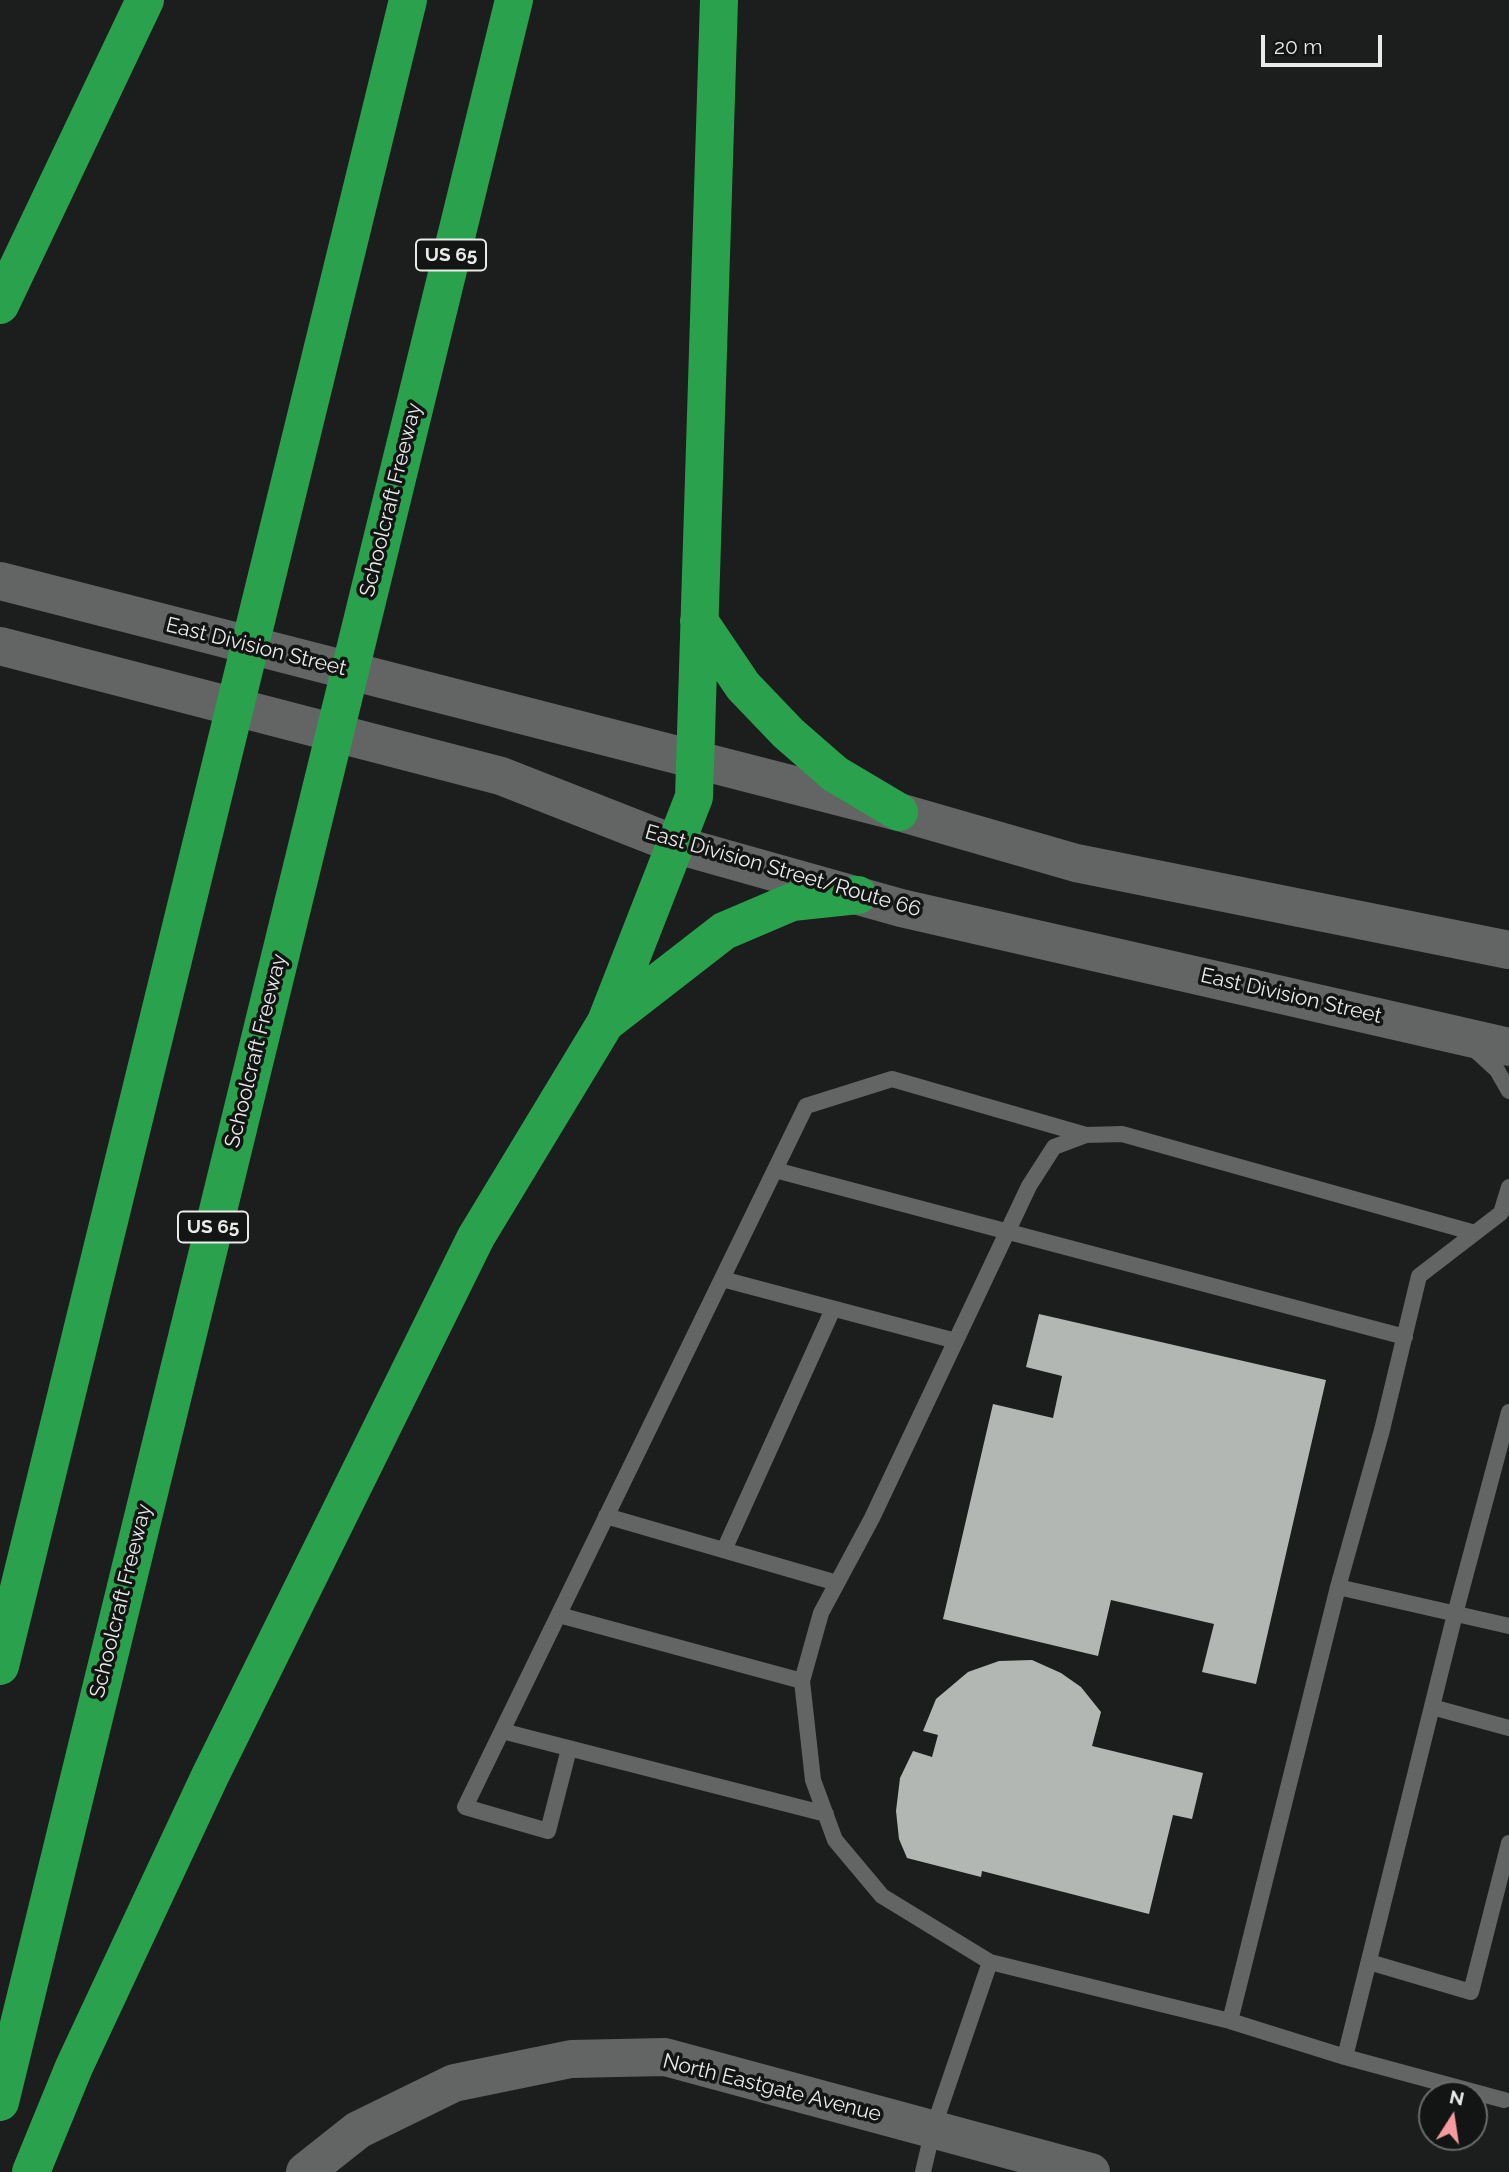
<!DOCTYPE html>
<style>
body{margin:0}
#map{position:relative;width:1509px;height:2172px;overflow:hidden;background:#1b1e1c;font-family:Raleway,sans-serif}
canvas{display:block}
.north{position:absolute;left:1418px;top:2081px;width:70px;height:70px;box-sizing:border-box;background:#121513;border:2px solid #686b69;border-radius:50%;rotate:12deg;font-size:19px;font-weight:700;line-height:28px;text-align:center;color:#e9ebe9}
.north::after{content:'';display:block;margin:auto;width:24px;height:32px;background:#f59b9d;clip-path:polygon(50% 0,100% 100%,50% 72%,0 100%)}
.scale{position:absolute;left:1261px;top:35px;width:121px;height:32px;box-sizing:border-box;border:4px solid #e9ebe9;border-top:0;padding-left:9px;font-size:21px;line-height:24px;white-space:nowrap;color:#e9ebe9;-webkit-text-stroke:5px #121513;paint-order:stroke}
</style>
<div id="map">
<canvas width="1509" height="2172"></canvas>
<div class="north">N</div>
<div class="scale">20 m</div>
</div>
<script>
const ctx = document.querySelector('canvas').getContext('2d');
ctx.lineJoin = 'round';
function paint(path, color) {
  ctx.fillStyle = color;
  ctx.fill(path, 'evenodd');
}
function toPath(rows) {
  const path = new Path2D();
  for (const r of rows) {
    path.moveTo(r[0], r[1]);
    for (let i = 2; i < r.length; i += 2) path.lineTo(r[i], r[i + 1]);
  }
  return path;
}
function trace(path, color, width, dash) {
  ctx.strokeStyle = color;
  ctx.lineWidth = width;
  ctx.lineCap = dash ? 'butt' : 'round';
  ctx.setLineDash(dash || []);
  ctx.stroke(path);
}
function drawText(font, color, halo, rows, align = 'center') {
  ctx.font = font + ' Raleway,sans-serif';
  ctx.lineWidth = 7;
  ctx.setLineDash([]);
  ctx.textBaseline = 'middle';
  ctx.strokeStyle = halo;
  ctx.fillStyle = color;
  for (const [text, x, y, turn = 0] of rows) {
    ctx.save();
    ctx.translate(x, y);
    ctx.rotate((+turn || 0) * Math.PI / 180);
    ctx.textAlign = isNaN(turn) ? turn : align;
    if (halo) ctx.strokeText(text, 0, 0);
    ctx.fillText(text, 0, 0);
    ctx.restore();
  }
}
const building = toPath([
 [1039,1314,1326,1380,1256,1684,1202,1672,1214,1624,1111,1600,1098,1656,943,1619,993,1404,1053,1418,1062,1376,1026,1367],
 [1032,1660,1061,1673,1081,1687,1101,1712,1092,1746,1203,1773,1192,1819,1173,1815,1149,1914,982,1871,981,1877,907,1858,899,1839,896,1811,900,1778,913,1751,932,1757,938,1735,923,1731,936,1699,968,1672,999,1661]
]);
const lane = toPath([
 [1474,1049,1497,1070,1509,1091],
 [775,1170,1405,1337],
 [1509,1187,1501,1213,1419,1276,1382,1430,1338,1587,1509,1626],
 [722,1279,956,1341],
 [606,1516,837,1583],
 [724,1550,833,1309],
 [559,1615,802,1681],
 [1432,1707,1509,1728],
 [502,1731,826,1814],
 [569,1749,548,1831,465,1807,806,1106,892,1079,1086,1135],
 [990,1962,882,1896,835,1840,813,1780,802,1681,821,1613,872,1518,1029,1186,1054,1147,1086,1135,1122,1134,1475,1233],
 [1369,1962,1471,1992,1509,1843],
 [1230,2021,1345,2057,1504,2100],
 [1345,2057,1455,1614,1509,1412],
 [923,2172,933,2129,990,1962,1230,2021,1338,1587]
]);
const secondary = toPath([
 [0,581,899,812,1076,863,1509,950],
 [0,646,501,776,677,845,901,908,1509,1047],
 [305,2172,358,2130,454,2083,571,2059,665,2057,1091,2172]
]);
const highway = toPath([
 [0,305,145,0],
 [699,621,743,686,788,733,835,774,899,812],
 [608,1021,724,931,792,902,858,895],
 [0,1666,408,0],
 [0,2102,514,0],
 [31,2172,74,2067,210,1776,476,1237,606,1022,694,797,719,0]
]);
const shields = [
 [451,255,70],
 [213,1227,70]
];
const shieldNames = [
 ["US 65",451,255],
 ["US 65",213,1227]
];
const streetNames = [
 ["Schoolcraft Freeway",391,500,-76],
 ["East Division Street",256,647,14],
 ["East Division Street/Route 66",783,871,16],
 ["East Division Street",1291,996,13],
 ["Schoolcraft Freeway",256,1051,-76],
 ["Schoolcraft Freeway",121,1601,-76],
 ["North Eastgate Avenue",772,2088,14]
];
paint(building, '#b3b7b4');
trace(lane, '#626563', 16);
trace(secondary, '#626563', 38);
trace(highway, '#2aa24d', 38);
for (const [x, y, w] of shields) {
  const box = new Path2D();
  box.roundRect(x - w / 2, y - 15.5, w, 31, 5);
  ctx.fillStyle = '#121513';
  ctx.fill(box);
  trace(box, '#e9ebe9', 2);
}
drawText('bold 19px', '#e9ebe9', null, shieldNames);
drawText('21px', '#e9ebe9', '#121513', streetNames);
</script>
